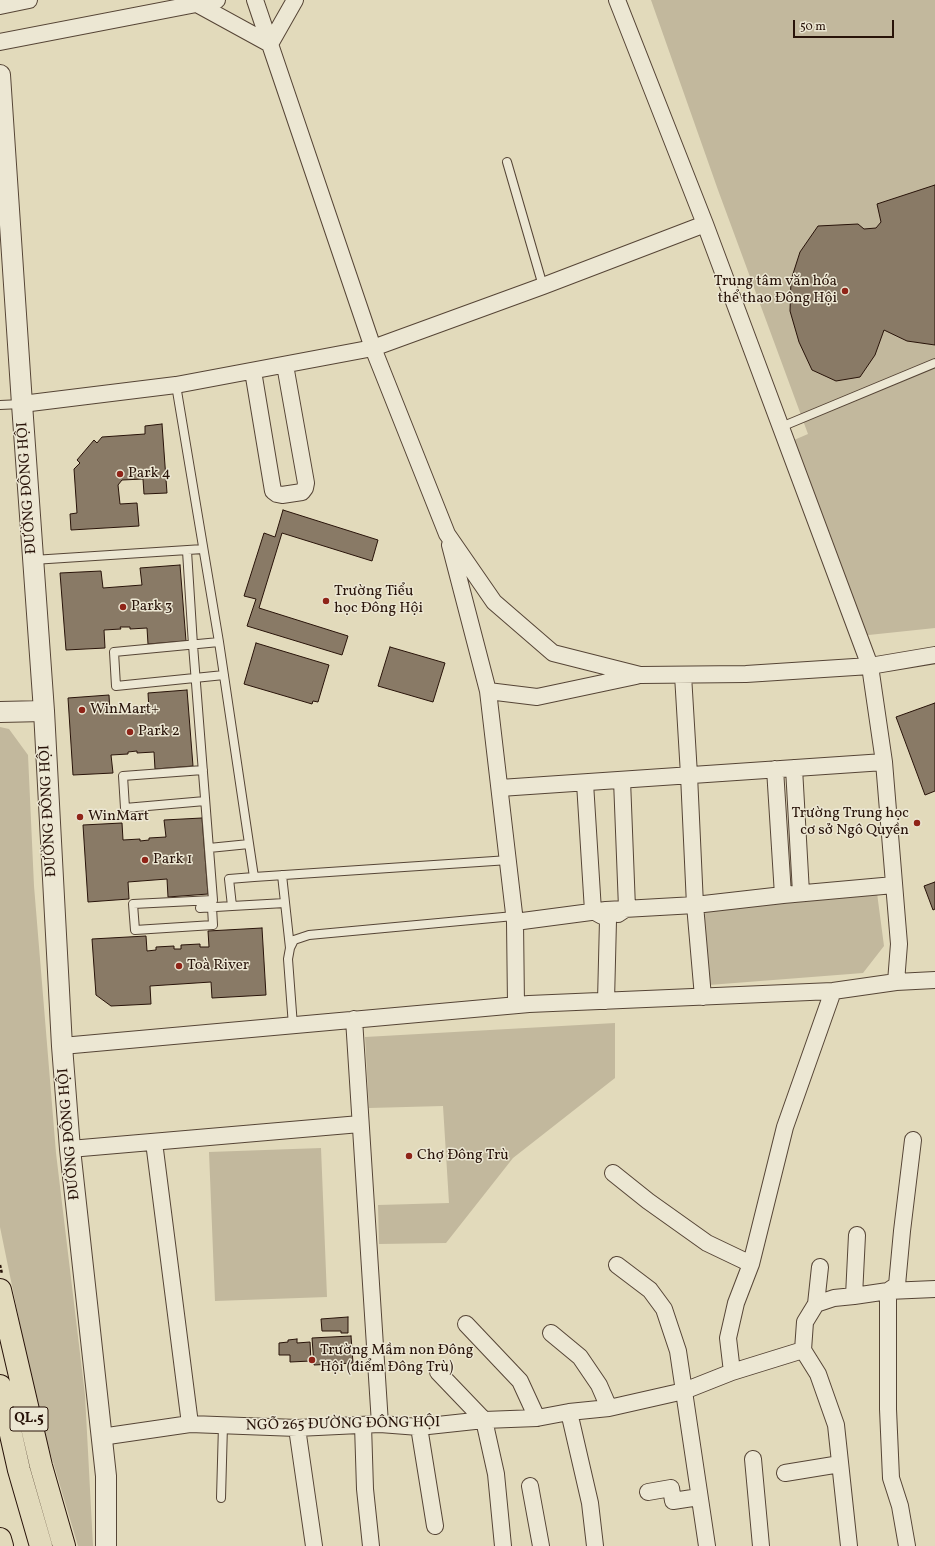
<!DOCTYPE html>
<meta charset="utf-8">
<style>
body{margin:0}
#map{position:relative;width:935px;height:1546px;overflow:hidden;background:#e2dabb;font-family:Vollkorn,serif}
canvas{display:block}
.scale{position:absolute;left:793px;top:20px;width:101px;height:18px;box-sizing:border-box;border:2px solid #281309;border-top:0;padding-left:5px;font-size:12px;line-height:14px;white-space:nowrap;color:#281309;-webkit-text-stroke:3px #ece7d3;paint-order:stroke}
</style>
<div id="map">
<canvas width="935" height="1546"></canvas>
<div class="scale">50 m</div>
</div>
<script>
const ctx = document.querySelector('canvas').getContext('2d');
ctx.lineJoin = 'round';
function paint(path, color) {
  ctx.fillStyle = color;
  ctx.fill(path, 'evenodd');
}
function toPath(rows) {
  const path = new Path2D();
  for (const r of rows) {
    path.moveTo(r[0], r[1]);
    for (let i = 2; i < r.length; i += 2) path.lineTo(r[i], r[i + 1]);
  }
  return path;
}
function trace(path, color, width, dash) {
  ctx.strokeStyle = color;
  ctx.lineWidth = width;
  ctx.lineCap = dash ? 'butt' : 'round';
  ctx.setLineDash(dash || []);
  ctx.stroke(path);
}
function drawText(font, color, halo, rows, align = 'center') {
  ctx.font = font + ' Vollkorn,serif';
  ctx.lineWidth = 3;
  ctx.setLineDash([]);
  ctx.textBaseline = 'middle';
  ctx.strokeStyle = halo;
  ctx.fillStyle = color;
  for (const [text, x, y, turn = 0] of rows) {
    ctx.save();
    ctx.translate(x, y);
    ctx.rotate((+turn || 0) * Math.PI / 180);
    ctx.textAlign = isNaN(turn) ? turn : align;
    if (halo) ctx.strokeText(text, 0, 0);
    ctx.fillText(text, 0, 0);
    ctx.restore();
  }
}
const green = toPath([
 [651,0,935,0,935,628,859,636,787,443,808,434,718,190],
 [0,727,9,729,28,755,34,886,56,1153,85,1395,93,1546,78,1546,37,1408,0,1227],
 [877,893,884,946,863,973,709,985,703,912],
 [615,1023,615,1078,513,1158,446,1243,379,1244,378,1205,449,1203,443,1106,369,1108,365,1037],
 [321,1148,327,1297,215,1301,209,1152]
]);
const building = toPath([
 [935,185,935,345,907,341,884,330,875,355,860,377,836,381,812,370,799,342,790,311,791,280,800,252,818,226,858,224,864,229,876,228,881,222,877,204,935,185],
 [162,424,167,493,144,494,143,479,122,480,118,485,120,504,137,503,139,526,71,530,70,514,77,513,74,469,80,463,77,460,94,440,97,443,102,437,145,434,145,426,162,424],
 [283,510,378,540,372,561,282,533,259,608,348,636,342,655,247,626,256,599,244,596,264,533,275,537,283,510],
 [180,565,186,641,148,644,147,628,130,629,130,627,120,627,121,629,104,630,105,648,66,650,60,573,101,571,103,588,142,585,140,568,180,565],
 [256,643,329,665,318,702,313,701,312,704,244,684,256,643],
 [390,647,445,663,433,702,378,686,390,647],
 [187,690,193,766,155,769,154,752,137,753,137,751,128,752,128,754,111,755,113,773,73,775,68,698,109,695,110,713,149,710,148,693,187,690],
 [935,703,935,791,925,795,896,717,935,703],
 [202,818,208,894,168,897,167,879,128,882,129,899,88,902,83,825,122,823,123,840,140,839,140,841,149,840,149,838,166,837,164,820,202,818],
 [935,882,935,909,933,910,924,886,935,882],
 [262,928,266,995,212,998,211,982,150,986,151,1004,111,1006,96,995,92,939,146,936,147,951,156,950,156,947,174,946,174,949,181,949,181,945,200,944,200,947,209,947,208,931,262,928],
 [348,1317,348,1333,341,1333,341,1331,322,1331,321,1319,348,1317],
 [351,1336,353,1363,314,1365,312,1338,351,1336],
 [297,1339,297,1343,310,1342,311,1361,290,1362,290,1355,279,1355,279,1343,288,1342,288,1340,297,1339]
]);
const path = toPath([
 [0,1265,2,1274]
]);
const service = toPath([
 [507,162,543,286],
 [176,385,219,642,254,877,509,860],
 [0,405,22,404],
 [781,427,935,363],
 [187,551,193,645,213,900,133,904,135,930,213,925,212,907],
 [33,560,203,549],
 [219,642,114,652,116,686,224,675],
 [203,770,123,776,125,808,205,801],
 [209,848,249,844],
 [282,875,290,948],
 [232,906,285,903],
 [200,908,232,906,229,879,254,877],
 [293,1026,288,959,290,948,294,940,309,935,514,916],
 [221,1498,223,1425]
]);
const minor = toPath([
 [255,0,373,348,447,534,494,602,553,653,640,675,746,674,870,666,935,655],
 [617,0,705,224,870,666,884,762,899,944,896,982],
 [197,4,270,44,295,0],
 [0,6,29,0],
 [0,42,217,0],
 [253,371,273,491,277,494,282,495,302,492,305,488,306,483,285,365],
 [22,404,176,385,373,348,543,286,705,224],
 [450,545,488,691,537,697,636,676],
 [683,675,689,775,695,905,703,997],
 [488,691,515,922,516,1005],
 [794,768,801,893],
 [775,769,783,895],
 [585,783,593,911,602,916],
 [500,788,884,762],
 [618,914,627,908,622,780],
 [515,922,606,910,695,905,783,895,894,885],
 [606,1001,608,920],
 [354,1019,380,1424],
 [62,1046,529,1004,833,991,896,982,935,980],
 [154,1142,190,1424],
 [70,1149,360,1124],
 [613,1173,648,1201,707,1243,751,1264],
 [617,1265,650,1290,664,1309,678,1351,707,1546],
 [854,1296,857,1235],
 [816,1304,820,1267],
 [466,1324,520,1381,537,1418],
 [551,1333,580,1357,599,1385,609,1408],
 [803,1350,805,1322,816,1304,834,1298,854,1296,888,1291,935,1289],
 [438,1372,484,1420,496,1474,503,1546],
 [732,1372,728,1338,736,1303,751,1264,785,1127,833,991],
 [569,1412,590,1503,595,1546],
 [363,1425,365,1489,371,1546],
 [419,1427,435,1526],
 [297,1428,314,1546],
 [101,1437,190,1424,297,1428,380,1424,419,1427,484,1420,537,1418,569,1412,609,1408,684,1391,732,1372,803,1350,818,1374,836,1425,849,1546],
 [753,1459,761,1546],
 [785,1473,840,1464],
 [530,1486,541,1546],
 [648,1492,671,1488,673,1501,699,1497],
 [907,1546,900,1506,891,1478,888,1409,888,1291,897,1285,902,1231,913,1140]
]);
const tertiary = toPath([
 [0,75,22,404,44,711,62,1046,70,1149,106,1476,106,1546],
 [0,712,44,711]
]);
const trunk = toPath([
 [0,1290,41,1466,64,1546],
 [0,1386,19,1470,41,1546],
 [0,1539,2,1546]
]);
const markers = [
 [845,291,4,"#8f2418"],
 [120,474,4,"#8f2418"],
 [326,601,4,"#8f2418"],
 [123,607,4,"#8f2418"],
 [82,710,4,"#8f2418"],
 [130,732,4,"#8f2418"],
 [80,817,4,"#8f2418"],
 [917,823,4,"#8f2418"],
 [145,860,4,"#8f2418"],
 [179,966,4,"#8f2418"],
 [409,1156,4,"#8f2418"],
 [312,1360,4,"#8f2418"]
];
const shields = [
 [29,1419,38]
];
const shieldNames = [
 ["QL.5",29,1419]
];
const poiNames = [
 ["Trung tâm văn hóa",837,282,"right"],
 ["thể thao Đông Hội",837,299,"right"],
 ["Park 4",128,474],
 ["Trường Tiểu",334,592],
 ["học Đông Hội",334,609],
 ["Park 3",131,607],
 ["WinMart+",90,710],
 ["Park 2",138,732],
 ["Trường Trung học",909,814,"right"],
 ["cơ sở Ngô Quyền",909,831,"right"],
 ["WinMart",88,817],
 ["Park 1",153,860],
 ["Toà River",187,966],
 ["Chợ Đông Trù",417,1156],
 ["Trường Mầm non Đông",320,1351],
 ["Hội (điểm Đông Trù)",320,1368]
];
const streetNames = [
 ["ĐƯỜNG ĐÔNG HỘI",28,488,-94],
 ["ĐƯỜNG ĐÔNG HỘI",49,811,-93],
 ["ĐƯỜNG ĐÔNG HỘI",70,1134,-95],
 ["NGÕ 265 ĐƯỜNG ĐÔNG HỘI",343,1425,-1]
];
paint(green, '#c2b89d');
paint(building, '#897a66');
trace(building, '#281309', 1);
trace(service, '#564536', 10);
trace(minor, '#564536', 18);
trace(tertiary, '#564536', 22);
trace(trunk, '#281309', 24);
trace(path, '#281309', 2.5, [3, 2]);
trace(service, '#ece7d3', 8);
trace(minor, '#ece7d3', 16);
trace(tertiary, '#ece7d3', 20);
trace(trunk, '#e2dabb', 22);
for (const [x, y, r, color] of markers) {
  const dot = new Path2D();
  dot.arc(x, y, r, 0, 2 * Math.PI);
  ctx.fillStyle = color;
  ctx.fill(dot);
  trace(dot, '#ece7d3', 1.5);
}
for (const [x, y, w] of shields) {
  const box = new Path2D();
  box.roundRect(x - w / 2, y - 12, w, 24, 3);
  ctx.fillStyle = '#ece7d3';
  ctx.fill(box);
  trace(box, '#281309', 1);
}
drawText('bold 14px', '#281309', null, shieldNames);
drawText('15px', '#281309', '#ece7d3', poiNames, 'left');
drawText('15px', '#281309', '#ece7d3', streetNames);
</script>
